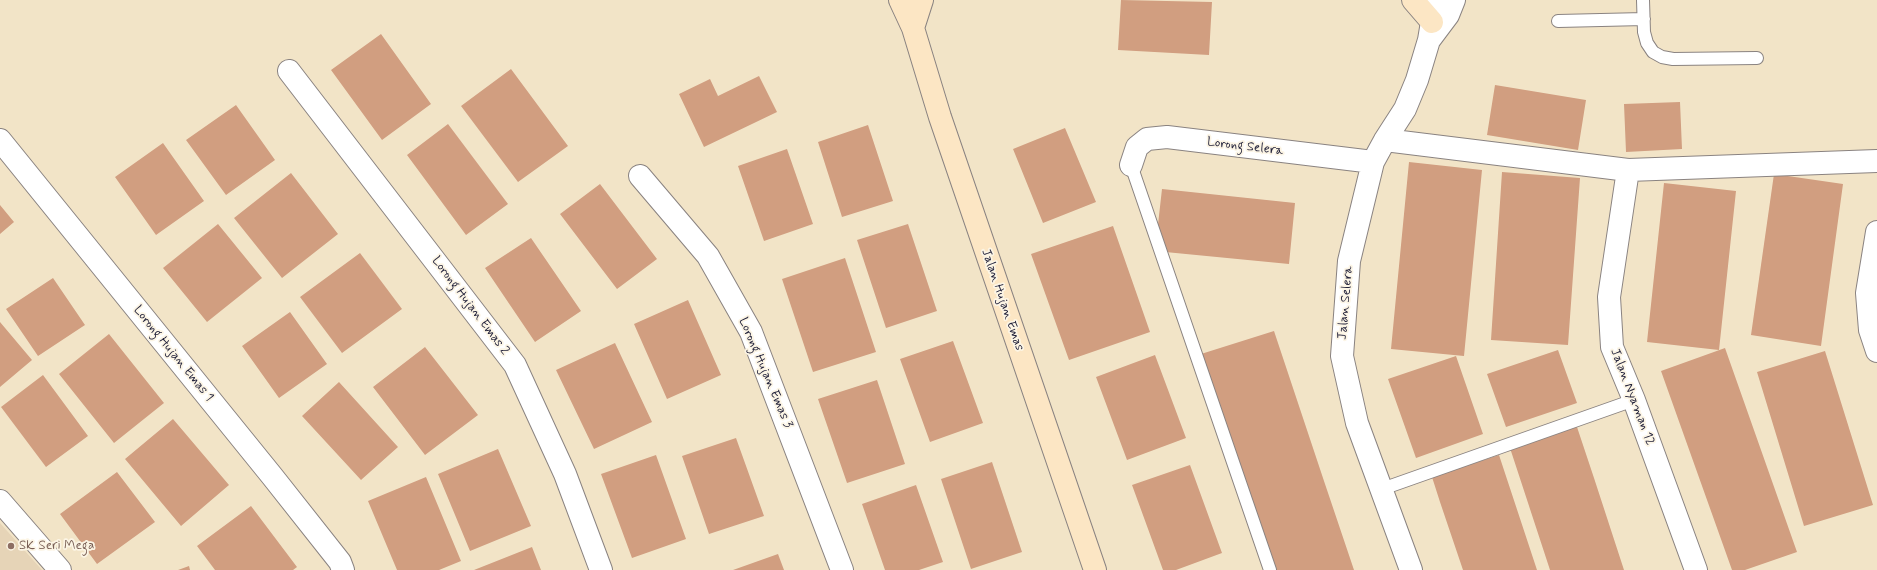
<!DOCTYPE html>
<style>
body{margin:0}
canvas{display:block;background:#f2e4c7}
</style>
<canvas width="1877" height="570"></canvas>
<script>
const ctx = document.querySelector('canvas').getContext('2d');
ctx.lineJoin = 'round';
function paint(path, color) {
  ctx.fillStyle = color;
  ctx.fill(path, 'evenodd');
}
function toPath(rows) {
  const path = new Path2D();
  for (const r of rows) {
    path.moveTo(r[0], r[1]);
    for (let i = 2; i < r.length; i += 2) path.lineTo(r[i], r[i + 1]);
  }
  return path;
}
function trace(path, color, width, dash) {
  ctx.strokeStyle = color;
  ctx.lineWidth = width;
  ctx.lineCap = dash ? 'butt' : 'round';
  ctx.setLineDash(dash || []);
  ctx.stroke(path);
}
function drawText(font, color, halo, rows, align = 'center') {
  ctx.font = font + ' Mynerve,sans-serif';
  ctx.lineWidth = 3.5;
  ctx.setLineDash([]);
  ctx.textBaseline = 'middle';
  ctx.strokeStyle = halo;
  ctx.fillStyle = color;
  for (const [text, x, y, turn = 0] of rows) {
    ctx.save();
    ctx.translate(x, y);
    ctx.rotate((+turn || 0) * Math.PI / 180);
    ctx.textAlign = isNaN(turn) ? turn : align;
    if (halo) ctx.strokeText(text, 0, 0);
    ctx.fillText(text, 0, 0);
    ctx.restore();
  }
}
const built = toPath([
 [0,523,42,570,0,570]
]);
const building = toPath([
 [1121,0,1212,2,1209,55,1118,50],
 [381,34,431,104,382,140,331,70],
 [511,69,568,146,518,182,461,106],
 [759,76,777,112,704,147,679,94,710,79,718,96],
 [1495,85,1586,100,1578,150,1487,135],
 [1680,102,1682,149,1626,152,1624,104],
 [236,105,275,160,226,195,186,140],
 [448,124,508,204,466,235,407,155],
 [868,125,893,201,842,217,818,142],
 [1065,128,1096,202,1043,223,1013,149],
 [163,143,204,201,156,235,115,177],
 [787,149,813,224,764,241,738,166],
 [1409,162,1482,170,1464,356,1391,349],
 [1502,172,1580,178,1568,345,1491,340],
 [291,173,338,234,282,278,234,218],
 [1774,174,1843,184,1821,346,1751,335],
 [1664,183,1736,191,1719,350,1647,342],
 [600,184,657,259,617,289,560,214],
 [1162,189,1295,203,1289,264,1155,251],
 [0,205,14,222,0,234],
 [218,224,262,278,207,322,163,268],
 [908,224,937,311,886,328,857,240],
 [1113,226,1150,332,1069,360,1031,254],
 [531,238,581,311,535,342,485,268],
 [360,253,402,309,342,353,300,297],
 [845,258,876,352,813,372,782,279],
 [53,278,85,325,38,356,6,309],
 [688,300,721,375,667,399,634,324],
 [290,312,327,364,279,398,242,346],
 [0,322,32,360,0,387],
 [1274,331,1325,484,1354,570,1273,570,1201,354],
 [109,334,164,403,114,443,59,374],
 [953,341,983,423,930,442,900,359],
 [615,343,652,422,594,449,556,370],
 [425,347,478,415,425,455,373,387],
 [1725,348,1797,552,1745,570,1732,570,1661,371],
 [1558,350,1577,403,1506,427,1487,374],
 [1825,351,1873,505,1804,526,1757,372],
 [1155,355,1186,438,1127,460,1096,377],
 [1456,356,1483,434,1416,458,1388,379],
 [43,375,88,436,46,467,1,407],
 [877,380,905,464,847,483,818,399],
 [339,382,398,447,361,480,302,416],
 [173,419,229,485,181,526,125,459],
 [1577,427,1594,478,1624,570,1550,570,1510,448],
 [736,438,764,516,709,534,682,456],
 [498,449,531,526,470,551,438,474],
 [656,455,686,539,632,558,601,474],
 [1499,455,1537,570,1463,570,1440,502,1432,477],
 [992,462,1022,552,971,569,941,479],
 [1190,465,1222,553,1176,570,1163,570,1132,485],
 [117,472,155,522,97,564,60,514],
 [426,477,461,561,439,570,397,570,368,501],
 [916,485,943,562,919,570,885,570,862,504],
 [251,506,297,567,293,570,215,570,197,546],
 [532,547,541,570,474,570],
 [778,554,784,570,733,570],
 [189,566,190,570,178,570]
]);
const lane = toPath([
 [1643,0,1644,32,1647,43,1653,52,1662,57,1673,59,1757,58],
 [1558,21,1644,19],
 [1131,165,1270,570],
 [1382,489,1634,400]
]);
const street = toPath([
 [1430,39,1448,15,1454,0],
 [289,71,515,365,565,474,601,570],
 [0,140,272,476,340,562,343,570],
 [1385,140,1628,170,1877,161],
 [1131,165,1137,147,1147,139,1167,137,1373,162],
 [1628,170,1609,297,1612,347,1634,400,1696,570],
 [640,176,708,256,751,332,842,570],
 [1877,232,1867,293,1870,330,1877,351],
 [0,501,60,570],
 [1411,570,1357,423,1342,356,1349,261,1373,162,1385,140,1405,109,1417,80,1429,40,1432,22,1432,0]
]);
const secondary = toPath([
 [900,0,913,28,940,117,1095,570],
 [1413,0,1432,22],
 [913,28,922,0]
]);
const markers = [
 [11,546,4,"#8d6e63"]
];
const streetNames = [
 ["Lorong Selera",1245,147,7],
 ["Jalan Hujan Emas",1002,300,71],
 ["Jalan Selera",1346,303,-85],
 ["Lorong Hujan Emas 2",470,306,53],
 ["Lorong Hujan Emas 1",173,354,51],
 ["Lorong Hujan Emas 3",765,373,67],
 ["Jalan Nyaman 12",1632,397,69]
];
const educationNames = [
 ["SK Seri Mega",19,546]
];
paint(built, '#e6d4b7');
paint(building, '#d19e80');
trace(lane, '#8a8381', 14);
trace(street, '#8a8381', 24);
trace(secondary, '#8a8381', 24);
trace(lane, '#fff', 12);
trace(street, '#fff', 22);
trace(secondary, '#fce6c4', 22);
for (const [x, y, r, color] of markers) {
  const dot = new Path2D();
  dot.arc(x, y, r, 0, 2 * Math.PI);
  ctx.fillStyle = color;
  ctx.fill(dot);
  trace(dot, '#fcf5e5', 1.5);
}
drawText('13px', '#22223b', '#fcf5e5', streetNames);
drawText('13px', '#785e54', '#fcf5e5', educationNames, 'left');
</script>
